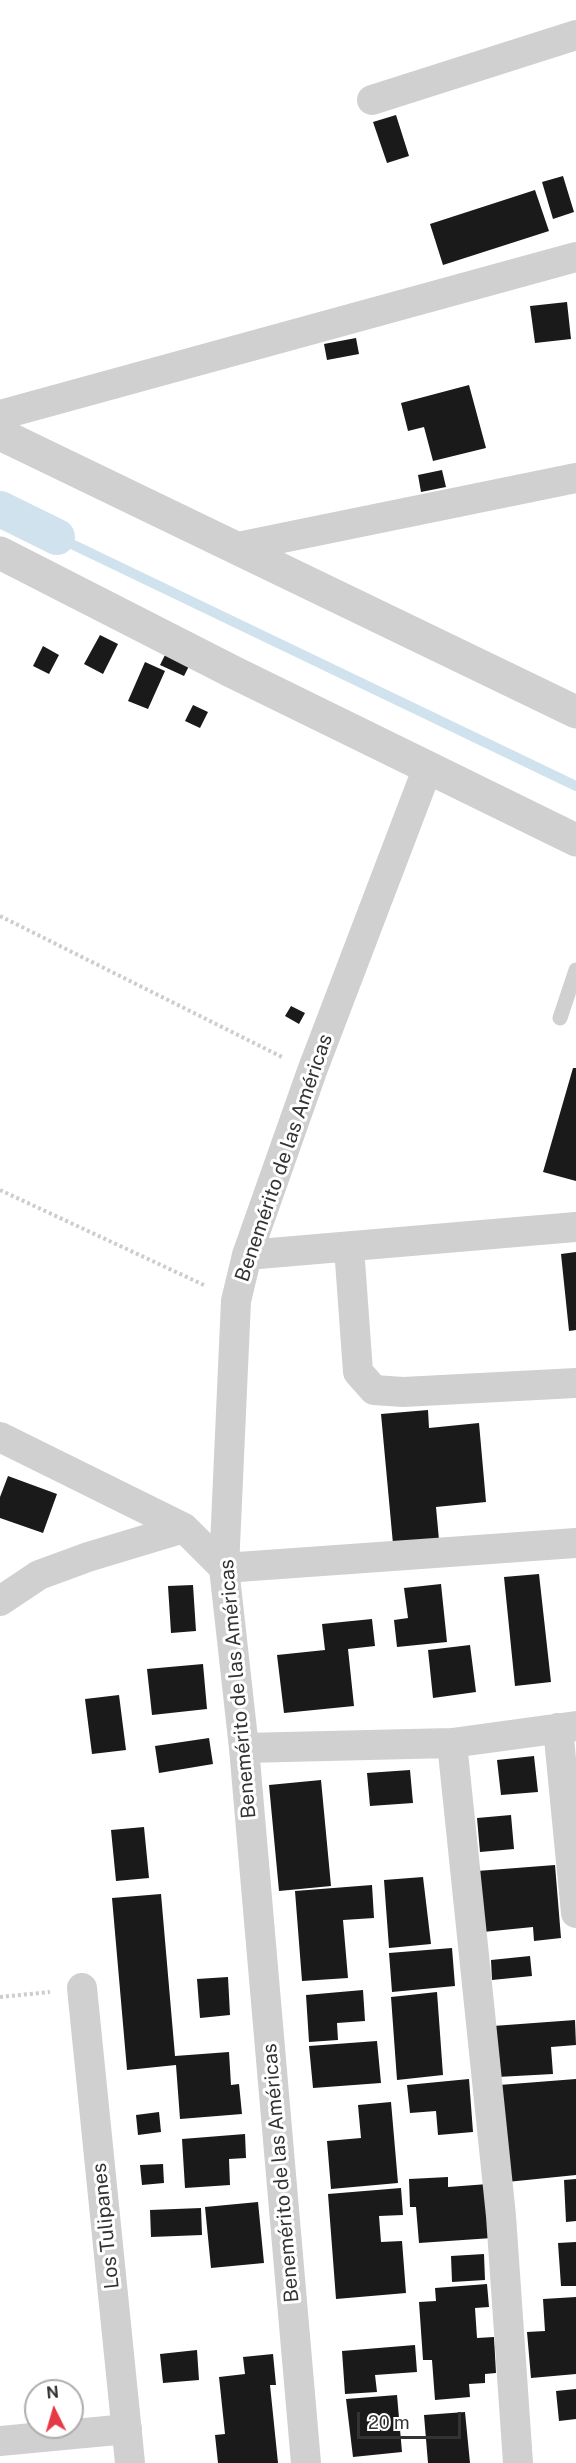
<!DOCTYPE html>
<meta charset="utf-8">
<style>
body{margin:0}
#map{position:relative;width:576px;height:2463px;overflow:hidden;background:#fff;font-family:"Public Sans",sans-serif}
canvas{display:block}
.north{position:absolute;left:24px;top:2379px;width:60px;height:60px;box-sizing:border-box;background:#fff;border:2px solid #adadad;border-radius:50%;rotate:355deg;font-size:16px;font-weight:700;line-height:24px;text-align:center;color:#333}
.north::after{content:'';display:block;margin:auto;width:21px;height:27px;background:#e63946;clip-path:polygon(50% 0,100% 100%,50% 72%,0 100%)}
.scale{position:absolute;left:357px;top:2412px;width:104px;height:27px;box-sizing:border-box;border:3px solid #333;border-top:0;padding-left:8px;font-size:18px;line-height:21px;white-space:nowrap;color:#333;-webkit-text-stroke:4px #fff;paint-order:stroke}
</style>
<div id="map">
<canvas width="576" height="2463"></canvas>
<div class="north">N</div>
<div class="scale">20 m</div>
</div>
<script>
const ctx = document.querySelector('canvas').getContext('2d');
ctx.lineJoin = 'round';
function toPath(rows) {
  const path = new Path2D();
  for (const r of rows) {
    path.moveTo(r[0], r[1]);
    for (let i = 2; i < r.length; i += 2) path.lineTo(r[i], r[i + 1]);
  }
  return path;
}
function trace(path, color, width, dash) {
  ctx.strokeStyle = color;
  ctx.lineWidth = width;
  ctx.lineCap = dash ? 'butt' : 'round';
  ctx.setLineDash(dash || []);
  ctx.stroke(path);
}
function paint(path, color) {
  ctx.fillStyle = color;
  ctx.fill(path, 'evenodd');
}
function drawText(font, color, halo, rows, align = 'center') {
  ctx.font = font + ' "Public Sans",sans-serif';
  ctx.lineWidth = 6;
  ctx.setLineDash([]);
  ctx.textBaseline = 'middle';
  ctx.strokeStyle = halo;
  ctx.fillStyle = color;
  for (const [text, x, y, turn = 0] of rows) {
    ctx.save();
    ctx.translate(x, y);
    ctx.rotate((+turn || 0) * Math.PI / 180);
    ctx.textAlign = isNaN(turn) ? turn : align;
    if (halo) ctx.strokeText(text, 0, 0);
    ctx.fillText(text, 0, 0);
    ctx.restore();
  }
}
const stream = toPath([
 [57,537,576,786]
]);
const canal = toPath([
 [0,509,57,537]
]);
const building = toPath([
 [396,115,409,156,387,163,373,122],
 [563,176,574,212,553,219,542,182],
 [535,190,549,231,443,265,430,224],
 [567,302,571,339,535,343,530,306],
 [356,338,359,354,327,360,324,344],
 [469,385,486,448,433,461,424,427,408,431,401,403],
 [442,470,446,487,421,492,418,475],
 [100,635,118,644,103,674,84,664],
 [43,646,59,655,49,674,33,666],
 [166,653,190,664,184,676,160,665],
 [145,662,165,671,148,709,128,701],
 [193,705,208,712,200,728,185,721],
 [291,1006,305,1013,299,1024,285,1016],
 [573,1068,576,1068,576,1181,543,1172],
 [576,1252,576,1330,569,1331,561,1254],
 [428,1410,429,1428,479,1423,486,1502,436,1507,439,1540,393,1544,381,1414],
 [8,1476,57,1494,43,1533,0,1518,0,1497],
 [539,1574,551,1682,515,1686,504,1577],
 [441,1584,447,1642,397,1647,394,1620,408,1618,404,1588],
 [193,1585,196,1631,171,1633,168,1586],
 [372,1619,375,1646,348,1649,354,1706,284,1713,277,1655,325,1650,322,1624],
 [470,1645,476,1692,433,1698,428,1650],
 [203,1664,207,1709,152,1715,147,1669],
 [119,1695,126,1750,92,1754,85,1699],
 [209,1738,213,1764,159,1773,155,1746],
 [534,1756,538,1792,501,1795,497,1760],
 [410,1770,413,1803,370,1806,367,1773],
 [321,1780,331,1886,279,1891,269,1785],
 [511,1815,514,1849,480,1852,477,1818],
 [144,1827,149,1878,116,1881,111,1830],
 [555,1865,561,1938,534,1941,533,1927,483,1932,477,1871],
 [423,1877,431,1944,389,1948,384,1880],
 [372,1885,374,1918,343,1920,348,1978,302,1981,295,1891],
 [161,1894,175,2056,229,2052,231,2085,239,2084,242,2114,180,2119,176,2065,127,2070,112,1898],
 [452,1948,455,1986,392,1992,389,1953],
 [530,1956,532,1976,492,1980,491,1960],
 [228,1977,230,2015,200,2018,197,1979],
 [363,1990,365,2021,337,2023,338,2040,309,2042,306,1995],
 [437,1992,443,2075,397,2080,391,1997],
 [575,2020,576,2045,551,2047,553,2074,497,2077,493,2026],
 [377,2041,381,2083,313,2088,309,2046],
 [469,2079,473,2132,438,2135,436,2111,410,2113,407,2085],
 [576,2079,576,2175,507,2182,499,2085],
 [391,2102,398,2183,331,2189,327,2141,361,2138,358,2105],
 [159,2112,161,2132,138,2135,136,2115],
 [245,2134,246,2158,229,2159,230,2185,185,2188,182,2139],
 [163,2164,164,2183,142,2185,140,2165],
 [448,2177,448,2187,488,2184,492,2238,419,2243,416,2207,410,2207,409,2179],
 [576,2179,576,2221,566,2222,564,2180],
 [401,2188,403,2215,379,2216,381,2242,402,2241,406,2293,336,2299,328,2194],
 [258,2202,264,2263,211,2268,205,2207],
 [201,2208,202,2235,151,2237,150,2210],
 [576,2242,576,2286,561,2286,558,2243],
 [484,2254,485,2280,452,2282,451,2256],
 [487,2284,489,2307,475,2308,477,2338,494,2337,496,2373,485,2374,485,2383,469,2384,470,2397,435,2400,432,2360,423,2360,419,2302,436,2301,435,2288],
 [576,2297,576,2374,531,2378,527,2332,545,2331,543,2299],
 [415,2345,417,2372,375,2375,377,2392,345,2394,342,2351],
 [197,2350,199,2380,163,2383,160,2354],
 [273,2354,276,2385,270,2385,278,2463,218,2463,215,2435,225,2434,219,2377,245,2374,243,2357],
 [576,2389,576,2419,559,2421,556,2391],
 [397,2395,402,2452,353,2457,346,2399],
 [465,2412,470,2463,428,2463,424,2415]
]);
const path = toPath([
 [0,916,284,1058],
 [0,1190,206,1286],
 [0,1997,50,1992]
]);
const service = toPath([
 [560,1018,576,970]
]);
const minor = toPath([
 [372,100,576,35],
 [0,415,576,257],
 [238,547,576,478],
 [349,1247,358,1372,374,1390,403,1392,576,1383],
 [247,1255,576,1227],
 [0,1437,184,1528,224,1568,576,1543],
 [0,1601,39,1575,88,1557,184,1528],
 [558,1728,576,1913],
 [452,1743,501,2216,518,2463],
 [244,1748,452,1743,576,1726],
 [82,1988,130,2463],
 [0,2441,127,2429],
 [306,2463,244,1748,224,1568,236,1301,247,1255,312,1071,428,767]
]);
const tertiary = toPath([
 [0,434,576,712],
 [0,553,233,672,576,840]
]);
const streetNames = [
 ["Benemérito de las Américas",284,1158,-71],
 ["Benemérito de las Américas",238,1689,-95],
 ["Benemérito de las Américas",281,2173,-95],
 ["Los Tulipanes",106,2226,-96]
];
trace(stream, '#cfe2ee', 10);
trace(canal, '#cfe2ee', 36);
paint(building, '#1a1a1a');
trace(path, '#cdcdcd', 4, [3, 3]);
trace(service, '#d0d0d0', 15);
trace(minor, '#d0d0d0', 30);
trace(tertiary, '#d0d0d0', 33);
drawText('20px', '#333', '#fff', streetNames);
</script>
